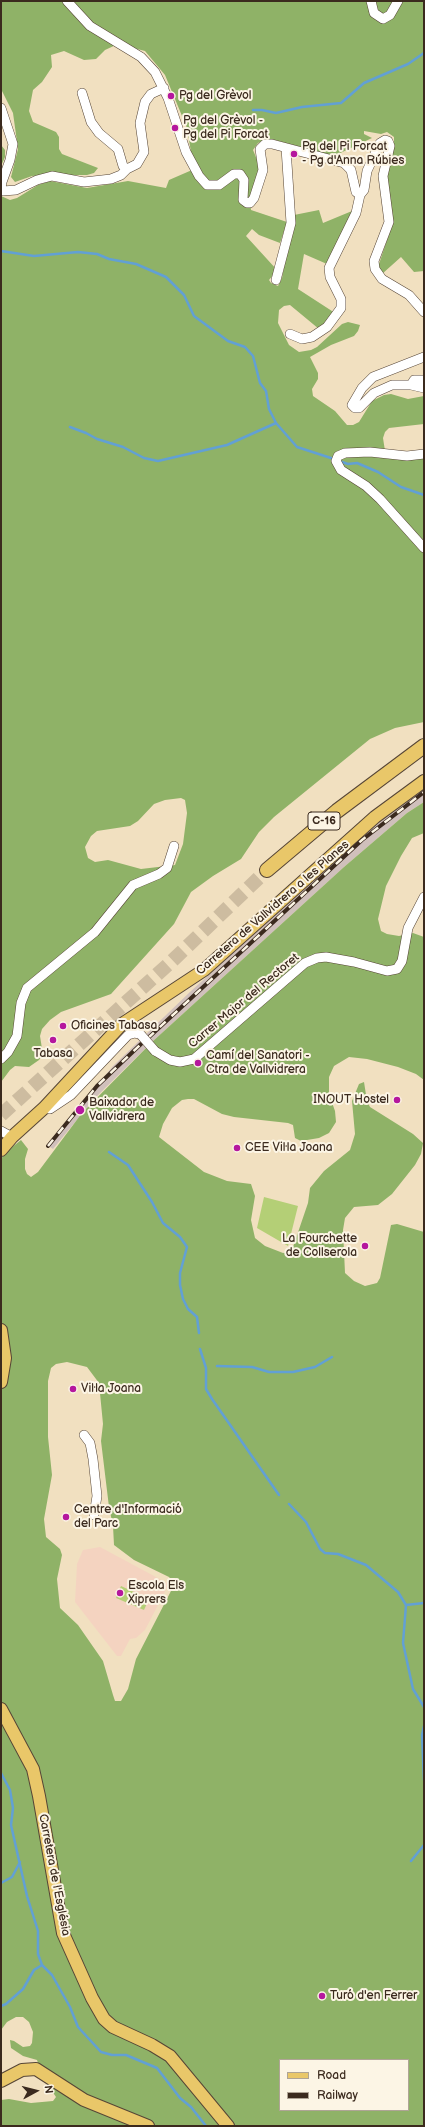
<!DOCTYPE html>
<meta charset="utf-8">
<style>
body{margin:0}
#map{position:relative;width:425px;height:2127px;overflow:hidden;background:#f1e0c0;font-family:"Balsamiq Sans",sans-serif}
canvas{display:block}
.frame{position:absolute;inset:0;border:2px solid #3b2a1e;pointer-events:none}
.legend{position:absolute;left:279px;top:2059px;width:130px;height:52px;box-sizing:border-box;background:#fcf5e5;border:1px solid #afa495;margin:0;padding:5px 7px;list-style:none;font-size:12px;color:#3b2a1e}
.legend li{display:flex;align-items:center;gap:8px;height:20px}
.legend b{width:20px;border:1px solid #afa495}
.north{position:absolute;left:16px;top:2071px;width:40px;height:40px;-webkit-text-stroke:3px #fcf5e5;paint-order:stroke;rotate:83deg;font-size:11px;font-weight:700;line-height:16px;text-align:center;color:#3b2a1e}
.north::after{content:'';display:block;margin:auto;width:14px;height:18px;background:#3b2a1e;clip-path:polygon(50% 0,100% 100%,50% 72%,0 100%)}
</style>
<div id="map">
<canvas width="425" height="2127"></canvas>
<div class="frame"></div>
<ul class="legend">
<li><b style="height:5px;background:#e9c769"></b>Road</li>
<li><b style="height:5px;background:#3b2a1e"></b>Railway</li>
</ul>
<div class="north">N</div>
</div>
<script>
const ctx = document.querySelector('canvas').getContext('2d');
ctx.lineJoin = 'round';
function paint(path, color) {
  ctx.fillStyle = color;
  ctx.fill(path, 'evenodd');
}
function toPath(rows) {
  const path = new Path2D();
  for (const r of rows) {
    path.moveTo(r[0], r[1]);
    for (let i = 2; i < r.length; i += 2) path.lineTo(r[i], r[i + 1]);
  }
  return path;
}
function trace(path, color, width, dash) {
  ctx.strokeStyle = color;
  ctx.lineWidth = width;
  ctx.lineCap = dash ? 'butt' : 'round';
  ctx.setLineDash(dash || []);
  ctx.stroke(path);
}
function drawText(font, color, halo, rows, align = 'center') {
  ctx.font = font + ' "Balsamiq Sans",sans-serif';
  ctx.lineWidth = 4;
  ctx.setLineDash([]);
  ctx.textBaseline = 'middle';
  ctx.strokeStyle = halo;
  ctx.fillStyle = color;
  for (const [text, x, y, turn = 0] of rows) {
    ctx.save();
    ctx.translate(x, y);
    ctx.rotate((+turn || 0) * Math.PI / 180);
    ctx.textAlign = isNaN(turn) ? turn : align;
    if (halo) ctx.strokeText(text, 0, 0);
    ctx.fillText(text, 0, 0);
    ctx.restore();
  }
}
const built = toPath([
 [100,1547,169,1584,145,1630,136,1638,130,1639,121,1656,117,1656,75,1602,77,1564,83,1550]
]);
const industrial = toPath([
 [424,789,424,802,407,813,344,867,152,1042,95,1098,53,1149,47,1145,113,1066,191,991,387,814]
]);
const green = toPath([
 [264,1197,298,1206,288,1246,257,1228],
 [121,1586,149,1599,144,1610,116,1598]
]);
const forest = toPath([
 [1,1,424,1,424,271,414,272,401,257,382,274,379,271,379,264,391,228,387,177,394,143,394,137,387,132,381,134,364,131,364,134,372,138,334,156,271,139,264,140,258,143,253,150,258,162,259,172,250,198,251,210,287,222,280,243,259,235,252,229,246,236,277,270,269,280,271,283,278,286,282,278,294,215,319,210,323,223,352,211,352,215,327,264,304,254,298,289,335,313,319,329,290,305,284,306,279,310,278,323,289,345,299,352,311,350,317,347,342,324,348,322,360,325,358,331,354,336,331,345,310,357,318,373,318,379,312,389,313,396,335,411,347,425,353,425,359,422,372,401,384,395,391,394,408,399,424,396,424,424,389,428,385,432,383,438,385,451,424,458,424,722,395,728,370,739,274,817,259,832,241,859,213,876,191,892,174,924,111,994,61,1012,50,1020,42,1029,40,1036,43,1055,39,1060,29,1067,15,1066,10,1070,1,1082,1,196,10,200,17,198,38,185,50,181,87,188,128,181,166,188,169,180,192,170,193,164,187,128,165,75,145,51,118,44,105,50,96,59,84,60,64,51,51,55,52,67,42,82,33,90,29,111,33,122,56,132,59,137,59,149,62,154,98,168,94,173,87,175,44,175,32,176,15,182,11,177,18,149,13,113,1,89],
 [181,798,185,800,187,813,183,844,175,865,141,869,108,860,95,862,88,858,85,847,91,836,97,831,130,826,138,821,154,804,165,800],
 [1,145,5,150,5,157,1,166],
 [424,802,424,833,412,838,401,856,386,886,378,919,381,931,387,934,399,936,413,933,424,937,424,1080,416,1074,398,1067,367,1059,349,1057,334,1066,329,1077,329,1094,335,1111,336,1122,329,1133,319,1138,301,1141,295,1138,293,1125,288,1123,234,1117,222,1114,194,1099,188,1099,182,1100,172,1108,163,1124,159,1137,204,1172,227,1181,251,1184,255,1196,251,1220,255,1238,265,1246,283,1253,289,1252,293,1247,308,1203,310,1188,324,1171,350,1150,355,1134,352,1101,359,1084,364,1082,367,1101,370,1107,413,1134,423,1143,421,1154,415,1165,392,1194,378,1205,354,1207,345,1218,343,1230,345,1273,354,1281,365,1286,377,1283,380,1278,391,1225,397,1224,424,1232,424,2126,1,2126,1,2100,9,2099,31,2103,53,2101,56,2097,43,2078,37,2060,23,2056,11,2048,10,2040,14,2041,23,2047,30,2046,32,2043,33,2032,29,2022,23,2017,16,2017,7,2022,1,2030,1,1159,6,1152,21,1140,28,1149,25,1159,25,1169,27,1174,31,1177,38,1172,82,1113,152,1042,344,867,407,813],
 [67,1362,87,1367,99,1383,103,1424,101,1441,109,1507,113,1526,114,1545,134,1560,169,1577,173,1582,172,1589,136,1659,128,1689,121,1701,115,1701,113,1695,103,1661,78,1625,60,1608,57,1579,62,1555,60,1549,46,1537,44,1519,52,1475,48,1437,48,1381,51,1368,56,1364],
 [280,2060,408,2060,408,2110,280,2110]
]);
const stream = toPath([
 [253,110,262,110,276,113,302,107,341,103,364,83,408,64,424,53],
 [1,251,34,256,78,252,97,254,109,259,136,264,166,277,184,295,194,316,228,341,245,347,253,356,260,383,266,391,269,409,276,423],
 [70,427,86,433,97,439,123,447,144,458,158,461,227,445,276,423,297,447,334,459],
 [339,461,348,464,357,463,378,472,401,487,424,495],
 [109,1152,128,1165,152,1202,163,1223,180,1237,187,1247,180,1273,180,1285,183,1299,188,1309,197,1317,199,1333],
 [200,1349,206,1368,206,1389,212,1399,279,1495],
 [217,1366,252,1367,269,1372,293,1372,315,1367,332,1357],
 [289,1504,306,1522,320,1549,325,1553,338,1554,366,1565,398,1592,406,1605,424,1603],
 [406,1605,403,1643,413,1689,424,1707],
 [424,1726,422,1735,424,1780],
 [1,1773,10,1790,13,1808,11,1825,27,1896,38,1931,38,1954,42,1965,52,1975,70,2007,78,2027,101,2052,112,2055,126,2055,157,2068,180,2098,191,2107,206,2126],
 [411,1861,424,1845],
 [1,1883,12,1877,20,1862],
 [1,2006,6,2004,23,1989,34,1970,42,1965]
]);
const highwayTunnel = toPath([
 [1,1115,172,961,267,870]
]);
const minor = toPath([
 [67,1,90,26,141,57,155,72,168,98,186,152,199,176,207,185,219,185,234,174,240,174,244,180,243,200,247,203,250,203,254,198,263,170,260,149,265,144,272,144,344,163,351,170,356,192,360,195],
 [371,1,374,13,383,19,390,15,398,1],
 [82,93,91,122,99,133,118,149,123,166,127,169,137,164,144,152,140,123,145,102,151,94,164,88],
 [1,108,13,144,10,160,2,182,1,188,3,191,16,190,37,180,52,176,84,182,111,179,121,175,127,169],
 [276,280,291,223,286,148],
 [290,334,302,339,312,337,327,327,341,308,341,299,330,277,329,268,356,213,360,195,364,190,367,171,380,143,385,140,388,141,390,146,383,176,389,222,374,261,375,269,382,279,409,295,424,312],
 [424,357,373,377,362,388,352,405,355,408,359,408,374,393,392,385,411,385,424,388],
 [411,385,414,380,424,380],
 [424,454,407,456,370,452,345,453,338,456,336,461,341,470,366,486,380,499,424,548],
 [155,1051,170,1060,180,1062,194,1059,305,963,317,958,326,957,354,962,387,971,397,969,402,961,408,928,424,897],
 [1,1059,8,1052,17,1036,21,1003,27,988,95,932,133,885,159,874,167,868,174,846],
 [44,1108,50,1109,71,1095,128,1035,135,1033,141,1035],
 [1,1131,12,1137],
 [84,1435,90,1443,93,1459,97,1496,94,1515]
]);
const major = toPath([
 [1,1150,12,1137,44,1108,122,1024,204,970,375,817,424,781],
 [1,1330,5,1358,1,1382],
 [1,1709,33,1769,39,1796,63,1933,92,1998,104,2019,113,2027,152,2045,170,2056,228,2126],
 [1,2081,22,2070,36,2069,84,2100,148,2126]
]);
const highway = toPath([
 [267,870,337,811,424,746]
]);
const rail = toPath([
 [148,1038,362,840,424,792],
 [48,1146,97,1086,141,1044]
]);
const minorBridge = toPath([
 [141,1035,155,1051]
]);
const markers = [
 [171,96,4,"#b5179e"],
 [175,128,4,"#b5179e"],
 [294,154,4,"#b5179e"],
 [63,1026,4,"#b5179e"],
 [53,1040,4,"#b5179e"],
 [198,1063,4,"#b5179e"],
 [397,1100,4,"#b5179e"],
 [80,1110,5,"#b5179e"],
 [237,1148,4,"#b5179e"],
 [365,1246,4,"#b5179e"],
 [73,1389,4,"#b5179e"],
 [66,1517,4,"#b5179e"],
 [120,1593,4,"#b5179e"],
 [322,1996,4,"#b5179e"]
];
const shields = [
 [324,821,32]
];
const shieldNames = [
 ["C-16",324,821]
];
const poiNames = [
 ["Pg del Grèvol",179,96],
 ["Pg del Grèvol -",183,121],
 ["Pg del Pi Forcat",183,135],
 ["Pg del Pi Forcat",302,147],
 ["- Pg d'Anna Rúbies",302,161],
 ["Oficines Tabasa",71,1026],
 ["Tabasa",53,1054,"center"],
 ["Camí del Sanatori -",206,1056],
 ["Ctra de Vallvidrera",206,1070],
 ["INOUT Hostel",389,1100,"right"],
 ["Baixador de",89,1103],
 ["Vallvidrera",89,1117],
 ["CEE Vil·la Joana",245,1148],
 ["La Fourchette",357,1239,"right"],
 ["de Collserola",357,1253,"right"],
 ["Vil·la Joana",81,1389],
 ["Centre d'Informació",74,1510],
 ["del Parc",74,1524],
 ["Escola Els",128,1586],
 ["Xiprers",128,1600],
 ["Turó d'en Ferrer",330,1996]
];
const streetNames = [
 ["Carretera de Vallvidrera a les Planes",273,908,-41],
 ["Carrer Major del Rectoret",244,1001,-40],
 ["Carretera de l'Església",54,1875,79]
];
paint(built, '#f4d3c0');
paint(industrial, '#d0c0bc');
paint(green, '#b4cf76');
paint(forest, '#8fb267');
trace(stream, '#62a0d4', 2.5);
trace(highwayTunnel, '#cdbca0', 14, [14, 7]);
trace(minor, '#564536', 10);
trace(major, '#564536', 14);
trace(highway, '#564536', 16);
trace(minor, '#fff', 9);
trace(major, '#e9c769', 12);
trace(highway, '#e9c769', 14);
trace(rail, '#3b2a1e', 4);
trace(rail, '#fcf5e5', 2.5, [8]);
trace(minorBridge, '#564536', 10, []);
trace(minorBridge, '#fff', 9);
for (const [x, y, r, color] of markers) {
  const dot = new Path2D();
  dot.arc(x, y, r, 0, 2 * Math.PI);
  ctx.fillStyle = color;
  ctx.fill(dot);
  trace(dot, '#fcf5e5', 1.5);
}
for (const [x, y, w] of shields) {
  const box = new Path2D();
  box.roundRect(x - w / 2, y - 9, w, 18, 3);
  ctx.fillStyle = '#fcf5e5';
  ctx.fill(box);
  trace(box, '#3b2a1e', 1);
}
drawText('bold 11px', '#3b2a1e', null, shieldNames);
drawText('12px', '#3b2a1e', '#fcf5e5', poiNames, 'left');
drawText('12px', '#3b2a1e', '#fcf5e5', streetNames);
</script>
